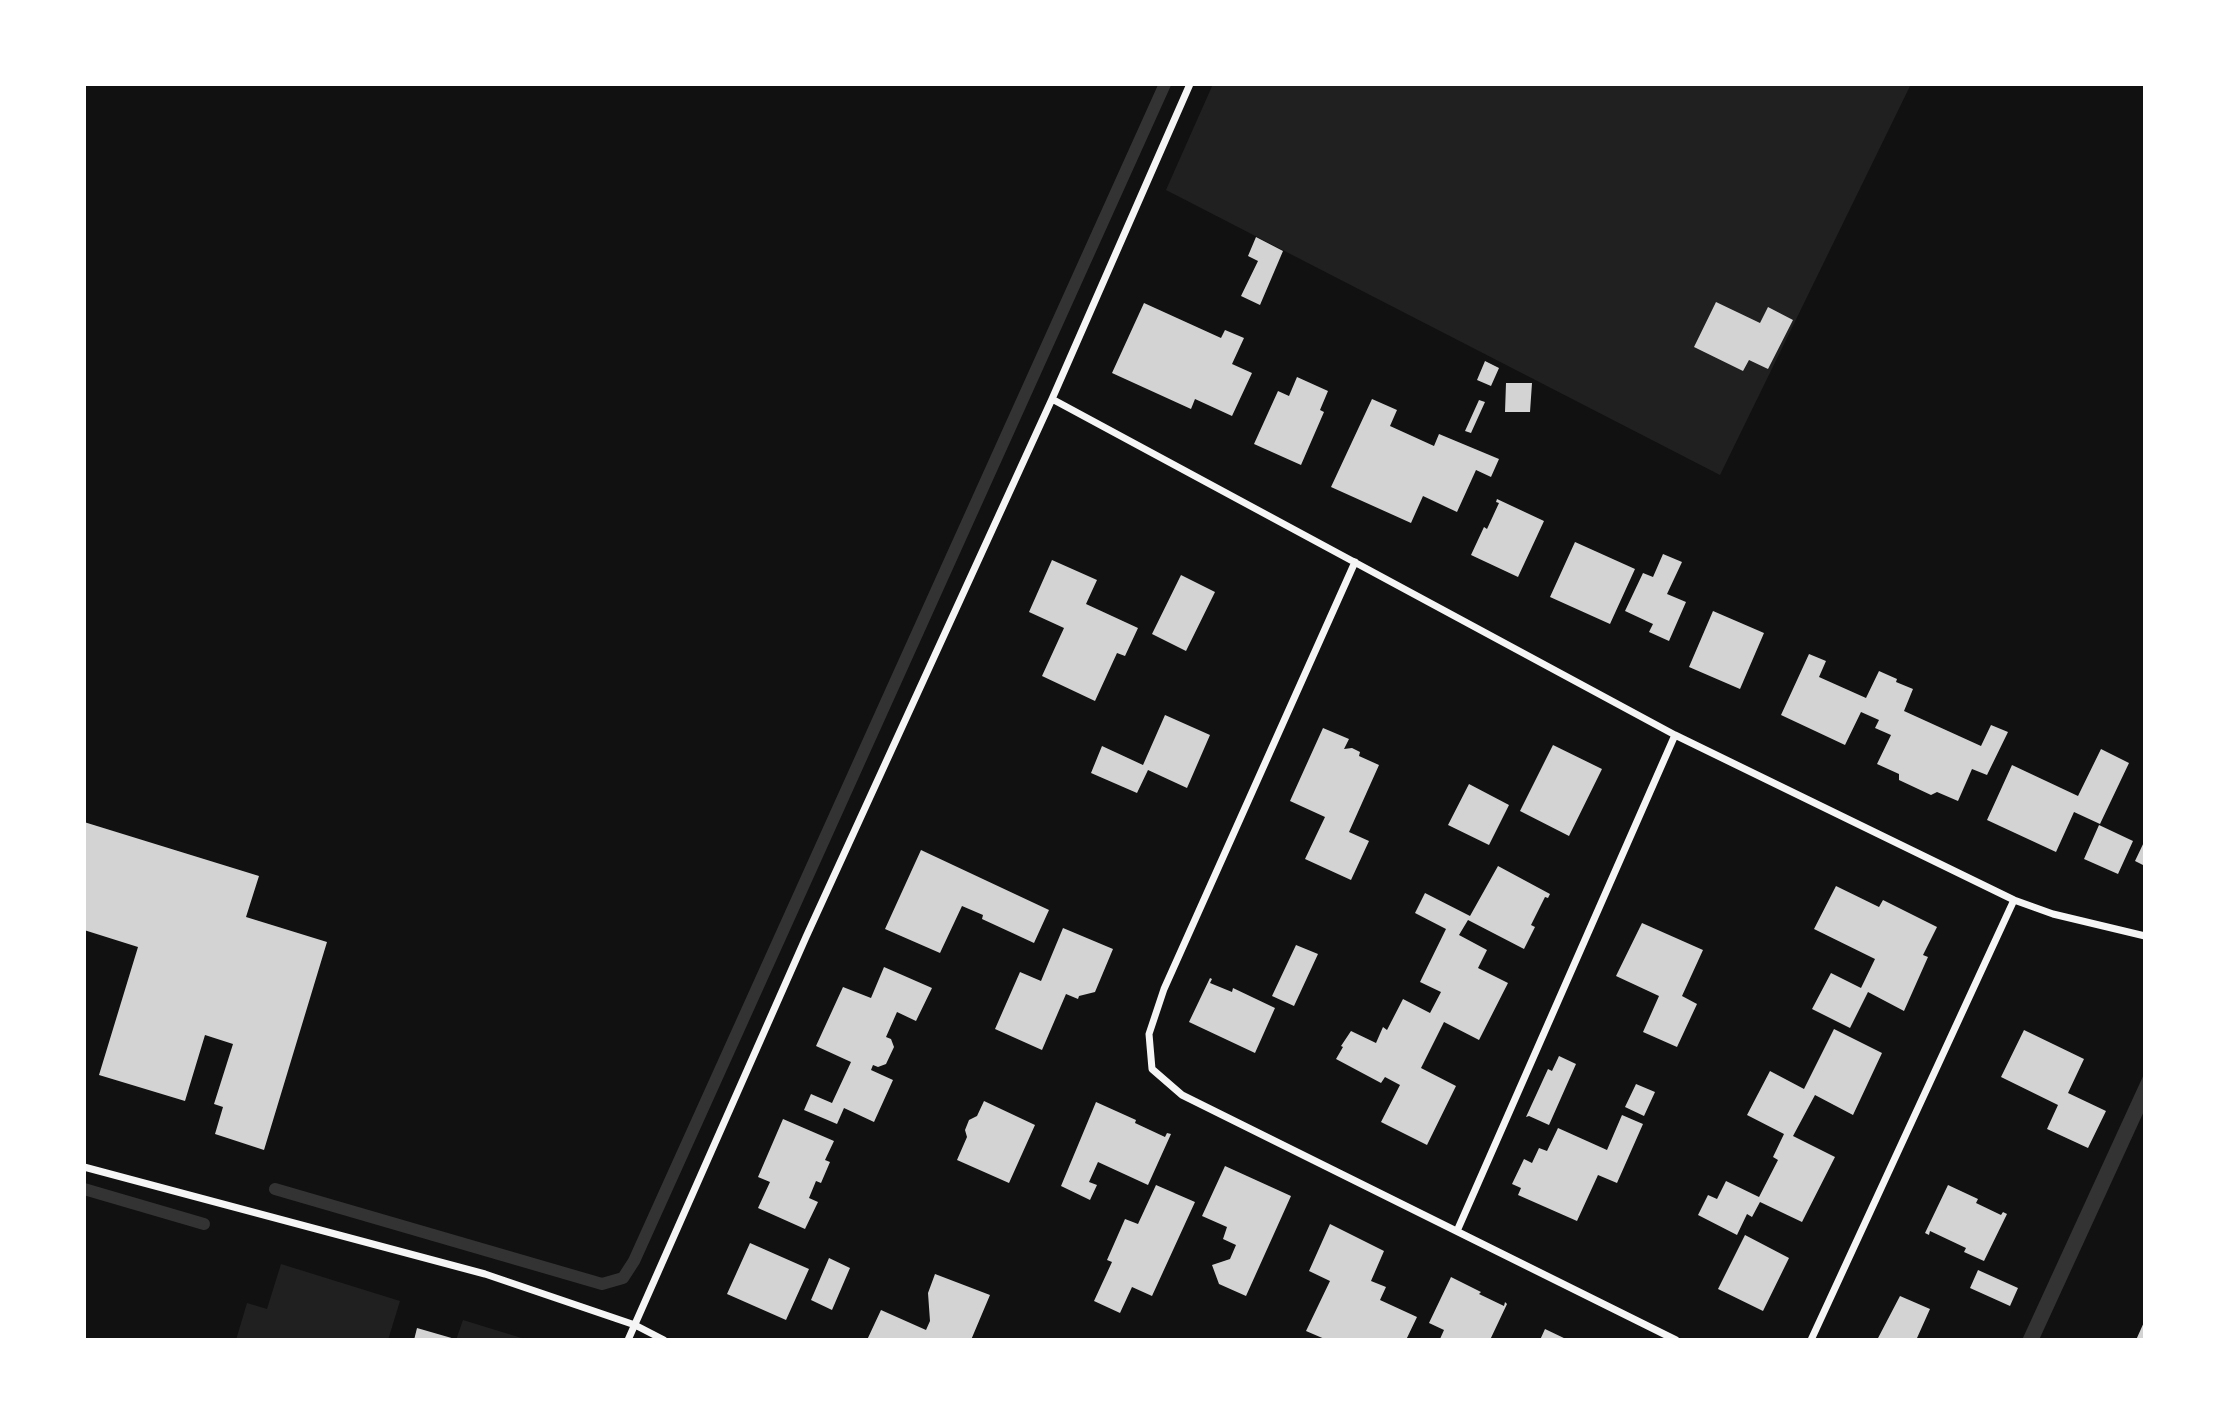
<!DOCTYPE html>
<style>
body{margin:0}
#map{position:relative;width:2229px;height:1424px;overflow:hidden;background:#111;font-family:"Zilla Slab",serif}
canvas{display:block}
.frame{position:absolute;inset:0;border:86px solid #fff;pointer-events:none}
</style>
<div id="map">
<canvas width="2229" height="1424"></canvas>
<div class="frame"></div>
</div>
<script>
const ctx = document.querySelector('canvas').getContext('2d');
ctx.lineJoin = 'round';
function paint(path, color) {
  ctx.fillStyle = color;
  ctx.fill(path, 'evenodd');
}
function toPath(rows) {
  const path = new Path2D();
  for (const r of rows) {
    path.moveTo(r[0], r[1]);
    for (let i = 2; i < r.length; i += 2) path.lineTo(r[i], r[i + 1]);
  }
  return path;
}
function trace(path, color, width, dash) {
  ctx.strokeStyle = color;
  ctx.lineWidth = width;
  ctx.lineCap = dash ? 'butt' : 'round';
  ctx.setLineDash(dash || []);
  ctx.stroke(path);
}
const green = toPath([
 [1213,84,1911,84,1720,475,1166,190],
 [281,1264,400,1301,388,1340,236,1340,247,1303,267,1309],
 [463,1320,528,1340,456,1340]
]);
const water = toPath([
 [2145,1072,2145,1109,2039,1340,2022,1340]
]);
const stream = toPath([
 [84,1189,204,1224],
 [275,1189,602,1284,623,1278,634,1261,1165,84]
]);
const building = toPath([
 [1256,237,1283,251,1260,305,1241,296,1258,261,1248,256],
 [1716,302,1760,323,1768,307,1793,320,1768,369,1749,360,1743,371,1694,347],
 [1144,303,1221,338,1225,330,1244,338,1232,364,1252,373,1232,416,1195,399,1191,409,1112,373],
 [1485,361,1499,368,1491,386,1477,380],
 [1297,377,1328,391,1320,410,1324,412,1301,465,1254,444,1278,391,1289,396],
 [1506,383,1532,383,1530,412,1505,412],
 [1372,399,1397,410,1390,426,1434,446,1439,434,1499,459,1491,477,1476,470,1457,512,1423,496,1411,523,1331,487],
 [1479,400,1485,402,1471,433,1465,431],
 [1497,499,1544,521,1518,577,1471,555,1484,527,1487,529,1499,503,1496,502],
 [1575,542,1635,569,1610,624,1550,597],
 [1663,554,1682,562,1667,594,1686,602,1669,641,1649,632,1653,624,1625,611,1643,573,1653,577],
 [1052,560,1097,580,1086,604,1138,628,1125,656,1117,653,1095,701,1042,676,1064,628,1029,612],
 [1181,575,1215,592,1186,651,1152,634],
 [1713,611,1764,633,1740,689,1689,667],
 [1809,654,1826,661,1819,677,1866,698,1879,671,1897,679,1896,682,1913,689,1904,711,1981,746,1991,725,2008,732,1987,775,1972,769,1958,801,1937,792,1931,795,1899,780,1899,774,1877,764,1891,735,1875,728,1879,720,1861,712,1845,745,1781,715],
 [1165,715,1210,735,1187,788,1148,770,1137,793,1091,773,1102,746,1143,765],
 [1323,728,1349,739,1344,749,1352,748,1360,752,1359,756,1379,765,1349,832,1369,841,1351,880,1305,859,1325,817,1290,801],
 [1553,745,1602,769,1569,836,1520,811],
 [2101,749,2129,763,2100,824,2074,812,2056,852,1987,820,2012,765,2078,796],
 [1469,784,1509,805,1489,845,1448,825],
 [84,822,259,876,246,917,327,942,264,1150,215,1134,223,1107,214,1104,233,1044,205,1035,185,1101,99,1075,138,947,84,930],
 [2099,825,2133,841,2118,874,2084,859],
 [2145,840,2145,866,2135,861],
 [921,850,1049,910,1034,943,982,919,983,915,962,906,940,953,885,929],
 [1498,866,1550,894,1548,898,1545,897,1531,925,1535,927,1524,949,1468,920,1459,935,1487,950,1478,968,1508,983,1479,1040,1444,1022,1421,1068,1456,1086,1427,1145,1381,1122,1400,1085,1385,1077,1381,1083,1336,1059,1343,1047,1341,1046,1351,1031,1376,1043,1383,1027,1387,1030,1403,999,1430,1013,1441,992,1420,982,1446,929,1415,913,1425,893,1470,916],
 [1836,886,1879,907,1883,900,1937,927,1923,955,1928,957,1904,1011,1868,992,1850,1028,1812,1009,1831,973,1861,988,1875,959,1814,929],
 [1642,923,1703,950,1682,996,1697,1004,1677,1047,1643,1032,1659,996,1616,976],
 [1063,928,1113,949,1095,992,1079,996,1078,999,1066,994,1042,1050,995,1029,1020,972,1041,981],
 [1296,945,1318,954,1294,1006,1272,996],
 [884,967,932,988,916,1021,897,1012,886,1037,891,1039,894,1047,886,1064,878,1067,873,1065,871,1070,893,1080,874,1122,844,1108,837,1124,804,1110,811,1094,832,1103,851,1062,816,1046,843,987,871,998],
 [1210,978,1212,979,1210,983,1232,992,1233,988,1275,1008,1255,1053,1189,1022],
 [1834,1029,1882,1053,1853,1115,1815,1095,1793,1136,1835,1157,1802,1222,1760,1202,1752,1217,1747,1214,1737,1235,1698,1215,1708,1195,1717,1199,1726,1181,1759,1197,1778,1160,1773,1157,1784,1134,1747,1115,1770,1071,1804,1089],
 [2024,1030,2084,1059,2068,1093,2106,1111,2088,1148,2047,1129,2058,1105,2001,1077],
 [1559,1056,1576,1064,1549,1125,1529,1116,1526,1117,1548,1069,1552,1071],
 [1636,1084,1655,1092,1644,1116,1625,1107],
 [984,1101,1035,1125,1009,1183,957,1160,967,1137,965,1130,969,1120,977,1116],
 [1096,1102,1136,1120,1135,1123,1165,1137,1167,1133,1171,1134,1148,1185,1098,1162,1089,1182,1097,1185,1090,1200,1061,1186],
 [1622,1115,1643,1124,1617,1183,1598,1175,1577,1221,1518,1195,1521,1188,1512,1184,1524,1159,1532,1163,1539,1148,1547,1151,1558,1128,1607,1150],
 [783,1119,834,1141,825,1160,830,1162,821,1183,816,1181,809,1198,818,1202,805,1229,758,1208,770,1182,758,1177],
 [1225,1166,1291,1196,1246,1296,1219,1284,1212,1265,1230,1259,1236,1245,1223,1239,1227,1227,1202,1216],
 [1156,1185,1195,1202,1152,1296,1132,1287,1120,1313,1094,1301,1112,1262,1107,1260,1125,1219,1138,1224],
 [1948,1185,1978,1199,1976,1203,2001,1215,2003,1212,2007,1214,1984,1261,1964,1252,1966,1248,1930,1231,1929,1235,1925,1233],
 [1330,1224,1384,1251,1371,1281,1386,1287,1380,1300,1417,1317,1406,1340,1327,1340,1306,1331,1330,1281,1309,1271],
 [1745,1235,1789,1258,1763,1311,1718,1289],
 [750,1243,809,1269,786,1320,727,1294],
 [829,1258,850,1268,832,1310,811,1300],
 [1978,1270,2018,1288,2010,1306,1970,1288],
 [935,1274,990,1295,971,1340,867,1340,881,1310,926,1330,930,1321,928,1293],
 [1451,1277,1481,1292,1479,1294,1504,1306,1505,1302,1507,1304,1490,1340,1442,1340,1440,1339,1444,1330,1429,1323],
 [1900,1296,1930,1309,1917,1338,1922,1340,1877,1340],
 [2145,1320,2145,1340,2136,1340],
 [417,1328,455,1339,455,1340,414,1340],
 [1545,1329,1568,1340,1540,1340]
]);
const minor = toPath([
 [1052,399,1675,735,2014,900,2053,914,2145,936],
 [1355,562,1164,989,1149,1034,1152,1069,1182,1095,1676,1340],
 [84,1167,485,1274,635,1325,664,1340],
 [1457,1231,1675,735],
 [628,1340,806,937,1052,399,1190,84],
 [1811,1340,2014,900]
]);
paint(green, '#202020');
paint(water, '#333');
trace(stream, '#333', 12);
paint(building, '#d3d3d3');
trace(minor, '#f5f5f5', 7);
</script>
